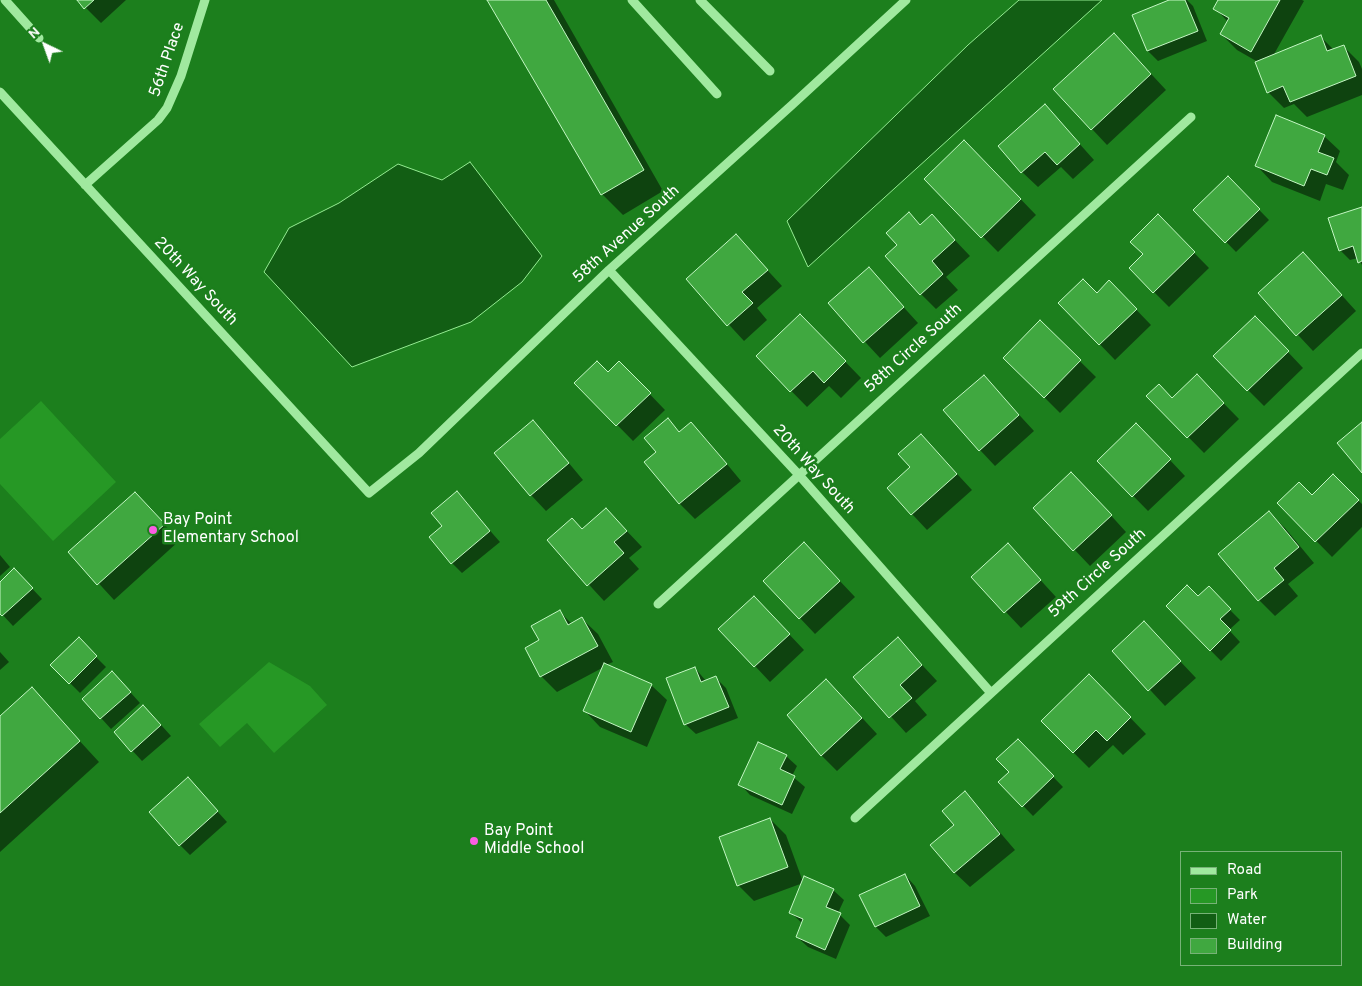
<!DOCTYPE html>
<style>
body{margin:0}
#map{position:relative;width:1362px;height:986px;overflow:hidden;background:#1c7f1d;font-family:Overpass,sans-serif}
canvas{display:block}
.legend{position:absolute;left:1180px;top:851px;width:162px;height:115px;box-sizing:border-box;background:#1c7f1d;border:1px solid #77b277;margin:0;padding:6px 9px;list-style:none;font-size:15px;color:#fff}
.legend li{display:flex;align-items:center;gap:10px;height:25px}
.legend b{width:25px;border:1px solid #77b277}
.north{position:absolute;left:20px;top:20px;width:50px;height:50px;-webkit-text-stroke:4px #1c7f1d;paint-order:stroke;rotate:318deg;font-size:14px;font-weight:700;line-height:20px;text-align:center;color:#fff}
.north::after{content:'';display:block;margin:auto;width:18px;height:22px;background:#fff;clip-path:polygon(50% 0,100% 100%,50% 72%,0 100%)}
</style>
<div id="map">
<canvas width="1362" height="986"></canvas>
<ul class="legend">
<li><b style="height:6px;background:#a0e99f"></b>Road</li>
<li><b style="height:14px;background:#269825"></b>Park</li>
<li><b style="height:14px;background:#125e14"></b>Water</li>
<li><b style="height:14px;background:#40a840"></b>Building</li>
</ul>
<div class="north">N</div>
</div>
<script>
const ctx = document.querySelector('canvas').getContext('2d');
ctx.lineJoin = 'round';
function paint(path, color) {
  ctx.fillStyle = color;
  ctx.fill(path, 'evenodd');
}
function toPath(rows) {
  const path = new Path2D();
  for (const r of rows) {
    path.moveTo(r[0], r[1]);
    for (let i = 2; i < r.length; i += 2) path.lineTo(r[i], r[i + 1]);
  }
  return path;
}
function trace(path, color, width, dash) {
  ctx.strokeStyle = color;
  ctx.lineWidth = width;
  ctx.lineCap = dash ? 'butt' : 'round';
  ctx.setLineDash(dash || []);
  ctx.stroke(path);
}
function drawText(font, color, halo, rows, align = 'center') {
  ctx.font = font + ' Overpass,sans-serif';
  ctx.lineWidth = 5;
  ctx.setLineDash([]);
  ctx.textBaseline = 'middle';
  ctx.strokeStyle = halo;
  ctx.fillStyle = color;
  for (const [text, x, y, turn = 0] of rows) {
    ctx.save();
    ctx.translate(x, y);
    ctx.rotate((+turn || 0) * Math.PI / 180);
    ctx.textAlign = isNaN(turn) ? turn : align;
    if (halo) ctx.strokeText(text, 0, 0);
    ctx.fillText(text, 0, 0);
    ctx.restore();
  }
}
const green = toPath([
 [41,401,116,482,53,541,0,484,0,439],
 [269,662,310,686,327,705,274,753,247,723,220,747,199,724]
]);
const water = toPath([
 [1019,0,1102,0,808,267,787,221,968,45,1019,0],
 [470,162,542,256,522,282,471,322,352,367,264,272,289,228,339,203,398,164,442,180,470,162]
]);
const shadow = toPath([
 [78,0,126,0,101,23],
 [489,0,554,0,663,191,623,215,602,194],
 [1172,0,1187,0,1193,6,1207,41,1158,61,1148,51,1134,16],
 [1219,0,1302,0,1304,1,1273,56,1321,37,1334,50,1343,46,1359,62,1362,69,1362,95,1307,117,1294,104,1284,108,1268,92,1258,62,1237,50,1221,34,1228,22,1215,8],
 [1129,50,1166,90,1107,145,1092,129],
 [1060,122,1094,160,1073,179,1061,167,1038,187,1022,172],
 [1324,136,1340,151,1336,162,1349,175,1343,190,1326,184,1320,201,1272,182,1257,166],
 [980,157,1036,215,998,252,926,179],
 [1228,178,1269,220,1236,252,1195,210],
 [1362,209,1362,265,1358,258,1350,260,1340,250],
 [909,214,921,226,932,216,970,256,946,277,958,290,936,309,921,294,899,246],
 [1158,216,1209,268,1169,307,1130,268,1144,254],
 [736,236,782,286,757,308,767,320,744,341,687,279],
 [869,269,918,323,880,358,829,303],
 [1319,270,1356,311,1313,351,1259,293],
 [1125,298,1151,325,1115,360,1060,303],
 [800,315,861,378,841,398,829,386,807,407,757,356],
 [1040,322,1096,377,1060,413,1005,358],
 [1271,334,1303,368,1264,406,1248,390],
 [619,362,665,410,633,441,576,383,608,374],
 [1197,376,1239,419,1204,453,1148,396,1173,400],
 [999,393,1034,431,995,466,980,450],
 [667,420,680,433,691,424,707,440,741,481,695,519,680,504,645,462,657,452],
 [533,422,548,438,583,480,546,511,531,495],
 [921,435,972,490,927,530,912,514,912,468],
 [1151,440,1185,476,1148,511,1099,461],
 [1333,476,1362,504,1362,527,1332,557,1279,503,1312,496],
 [1087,489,1126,532,1090,566,1035,508],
 [457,493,500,542,462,573,452,563],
 [151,509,179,541,114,600,70,552],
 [606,509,642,547,629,558,639,569,604,601,548,540,583,530],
 [1269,513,1285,528,1314,563,1288,584,1298,596,1275,616,1259,600,1220,554],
 [0,555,10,567,0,576],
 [820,560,855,597,815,634,765,581],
 [1023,561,1056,597,1021,628,973,577],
 [25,581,42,599,13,626,0,612,0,583],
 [1208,588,1240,620,1229,630,1240,642,1221,661,1167,606,1198,598],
 [560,612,572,624,582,619,598,634,613,662,606,665,651,685,667,700,647,747,600,727,585,711,604,667,557,692,541,676,526,649,541,641],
 [769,613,804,650,770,682,755,666],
 [1144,623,1196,678,1165,706,1114,651],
 [78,639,106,667,80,693,52,665],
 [898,639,937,681,915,701,927,715,906,733,855,677],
 [0,652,9,662,0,670],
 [695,668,706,681,716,678,726,688,738,718,696,734,685,724],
 [1089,675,1146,734,1123,755,1113,745,1089,768,1042,721],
 [122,683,140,703,111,729,84,699],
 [32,689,99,762,0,852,0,718],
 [842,696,877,734,837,771,822,756,789,715],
 [154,717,171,736,142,761,115,732],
 [1018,741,1063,787,1033,816,1000,782,1010,772],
 [786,756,797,766,792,776,805,787,792,814,750,795,740,784],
 [198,790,227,822,190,855,180,845],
 [965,793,980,809,1015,850,970,887,954,872,955,825],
 [770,819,786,835,803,882,833,890,844,900,838,913,850,925,836,959,808,947,797,937,803,924,790,912,803,883,754,901,738,885],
 [905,875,915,886,930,916,886,937,876,927]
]);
const building = toPath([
 [77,0,94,0,84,9,77,0],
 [487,0,546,0,644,170,601,195,487,0],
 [1169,0,1185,0,1198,31,1147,51,1132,15,1169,0],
 [1218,0,1280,0,1251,52,1220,34,1229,18,1213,9,1218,0],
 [1114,33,1151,74,1091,130,1053,89,1114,33],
 [1321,35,1327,51,1344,45,1356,76,1290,102,1283,86,1267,93,1255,62,1321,35],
 [1045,104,1080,144,1057,165,1045,152,1021,173,998,146,1045,104],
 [1276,115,1325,135,1318,152,1334,158,1327,175,1311,169,1304,186,1255,166,1276,115],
 [964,140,1021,199,981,238,924,179,964,140],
 [1228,176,1260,209,1225,243,1193,210,1228,176],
 [1362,207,1362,261,1358,263,1353,246,1339,251,1328,218,1362,207],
 [909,212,920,225,932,214,955,240,932,261,943,274,920,295,885,256,897,245,886,233,909,212],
 [1158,214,1195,252,1153,293,1129,268,1143,254,1130,242,1158,214],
 [736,234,768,270,742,292,753,303,727,326,686,279,736,234],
 [1303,252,1342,295,1296,336,1258,293,1303,252],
 [869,267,904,307,863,343,828,303,869,267],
 [1083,279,1097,293,1109,280,1137,309,1099,345,1058,303,1083,279],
 [800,314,846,361,824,383,813,371,790,392,756,356,800,314],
 [1255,316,1289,351,1247,391,1213,356,1255,316],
 [1040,320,1081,360,1044,398,1003,358,1040,320],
 [597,361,608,372,619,361,651,393,616,426,574,383,597,361],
 [1197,374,1224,403,1187,438,1146,396,1159,384,1172,398,1197,374],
 [984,375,1019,415,979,451,943,410,984,375],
 [668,418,679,432,691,422,727,464,679,504,644,462,656,452,644,438,668,418],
 [533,420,569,463,530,496,494,453,533,420],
 [1362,422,1362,473,1337,443,1362,422],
 [1136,423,1171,459,1132,497,1097,461,1136,423],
 [921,434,957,474,911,515,887,488,910,467,898,454,921,434],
 [1071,472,1112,515,1073,551,1033,508,1071,472],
 [1333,474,1359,500,1315,542,1277,503,1299,482,1312,495,1333,474],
 [457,491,490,531,451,564,429,537,442,526,431,513,457,491],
 [135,492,165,524,97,585,68,552,135,492],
 [606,508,627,531,614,542,624,553,587,586,547,540,572,518,582,529,606,508],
 [1269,511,1299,547,1274,568,1284,580,1258,601,1218,554,1269,511],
 [804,542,840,581,799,619,763,581,804,542],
 [1008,543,1041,580,1004,613,971,577,1008,543],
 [14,568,33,588,2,616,0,614,0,582,14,568],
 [1187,585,1198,596,1209,586,1231,609,1220,619,1231,630,1210,651,1166,606,1187,585],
 [754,596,790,634,754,667,718,629,754,596],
 [560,610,568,625,582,617,598,646,540,677,525,648,539,640,531,626,560,610],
 [1144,621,1181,661,1148,691,1112,651,1144,621],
 [79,637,97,656,69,684,50,665,79,637],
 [898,637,922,665,900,685,912,698,889,718,853,677,898,637],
 [604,663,652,684,631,732,583,711,604,663],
 [695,667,701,682,716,676,729,707,684,725,666,678,695,667],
 [112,671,131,692,100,719,82,699,112,671],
 [1089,674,1131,717,1107,741,1096,730,1073,753,1041,721,1089,674],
 [826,679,862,718,821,756,787,715,826,679],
 [32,687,80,741,0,813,0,716,32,687],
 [143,705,161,725,131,752,114,732,143,705],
 [1018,739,1054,776,1022,807,998,782,1009,772,996,759,1018,739],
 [758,742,787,755,780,769,795,776,782,805,738,785,758,742],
 [188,777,218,811,179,846,149,812,188,777],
 [965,791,1000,834,954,873,930,845,954,825,942,811,965,791],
 [770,818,788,867,737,886,719,837,770,818],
 [905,874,920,906,875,927,859,895,905,874],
 [804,876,834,889,826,907,841,913,825,950,796,937,803,919,789,913,804,876]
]);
const minor = toPath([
 [5,0,39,38],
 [632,0,717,94],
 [700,0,770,71],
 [0,92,369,493,419,453,609,270,793,104,906,0],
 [85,185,158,120,167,108,181,76,205,0],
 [609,270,799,475,991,693],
 [658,604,1191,117],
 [855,818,1362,353]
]);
const markers = [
 [153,530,5,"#fa5de1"],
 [474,841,5,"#fa5de1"]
];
const streetNames = [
 ["56th Place",168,60,-71],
 ["58th Avenue South",627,235,-42],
 ["20th Way South",195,282,47],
 ["58th Circle South",914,349,-42],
 ["20th Way South",813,470,48],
 ["59th Circle South",1098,574,-42]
];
const poiNames = [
 ["Bay Point",163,521],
 ["Elementary School",163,539],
 ["Bay Point",484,832],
 ["Middle School",484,850]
];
paint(green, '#269825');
paint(water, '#125e14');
trace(water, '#94eb92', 1);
paint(shadow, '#0007');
paint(building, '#40a840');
trace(building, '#c4f7c4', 1);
trace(minor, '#a0e99f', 9);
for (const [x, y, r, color] of markers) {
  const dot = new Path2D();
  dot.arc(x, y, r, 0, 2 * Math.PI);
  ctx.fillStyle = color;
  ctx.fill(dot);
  trace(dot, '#1c7f1d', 2);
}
drawText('16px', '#fff', '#1c7f1d', streetNames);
drawText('16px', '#fff', '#1c7f1d', poiNames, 'left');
</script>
